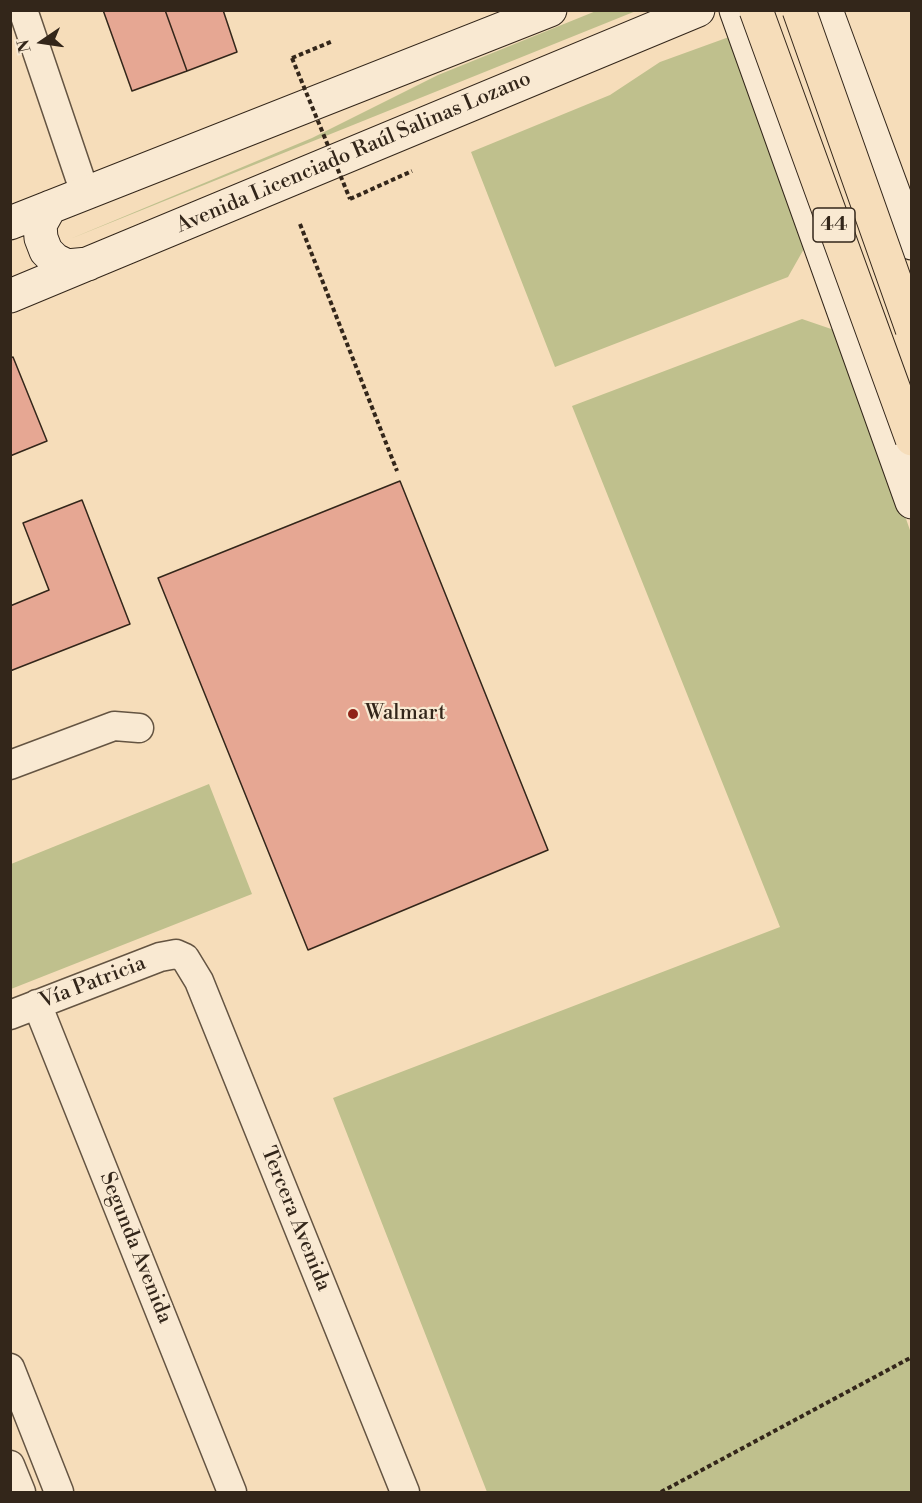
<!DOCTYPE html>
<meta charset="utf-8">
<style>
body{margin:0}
#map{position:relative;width:922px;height:1503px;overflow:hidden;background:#f6ddba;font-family:"Libre Bodoni",serif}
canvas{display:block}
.frame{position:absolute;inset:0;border:12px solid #33261a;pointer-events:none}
.north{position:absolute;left:12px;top:12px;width:60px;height:60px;-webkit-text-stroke:4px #f9e9d2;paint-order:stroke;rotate:257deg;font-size:16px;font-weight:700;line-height:24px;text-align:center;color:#33261a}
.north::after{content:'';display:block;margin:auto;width:21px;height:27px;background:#33261a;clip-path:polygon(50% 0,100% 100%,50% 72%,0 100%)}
</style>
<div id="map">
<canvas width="922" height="1503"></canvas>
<div class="frame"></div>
<div class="north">N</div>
</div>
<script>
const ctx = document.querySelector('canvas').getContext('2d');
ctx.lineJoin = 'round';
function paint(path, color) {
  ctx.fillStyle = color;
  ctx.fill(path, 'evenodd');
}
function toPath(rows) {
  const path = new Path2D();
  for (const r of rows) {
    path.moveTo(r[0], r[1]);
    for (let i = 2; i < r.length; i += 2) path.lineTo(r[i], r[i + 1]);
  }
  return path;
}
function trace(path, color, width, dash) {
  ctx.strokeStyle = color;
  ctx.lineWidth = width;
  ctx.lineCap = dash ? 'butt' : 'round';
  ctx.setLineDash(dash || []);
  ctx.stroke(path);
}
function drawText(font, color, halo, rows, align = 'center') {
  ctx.font = font + ' "Libre Bodoni",serif';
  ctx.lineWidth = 4.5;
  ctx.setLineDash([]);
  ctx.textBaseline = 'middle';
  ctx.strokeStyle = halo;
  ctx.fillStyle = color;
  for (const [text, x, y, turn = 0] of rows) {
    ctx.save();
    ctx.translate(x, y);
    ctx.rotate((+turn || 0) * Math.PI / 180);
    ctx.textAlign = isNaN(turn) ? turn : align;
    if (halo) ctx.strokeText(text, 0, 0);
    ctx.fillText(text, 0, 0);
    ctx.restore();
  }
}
const green = toPath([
 [596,11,636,11,70,239,312,138,438,75],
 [729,37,805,247,788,277,555,367,471,152,610,95,660,62],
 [802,319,840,332,911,533,911,1492,487,1492,333,1098,780,927,572,406],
 [209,784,252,894,11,989,11,864]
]);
const building = toPath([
 [103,10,165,10,187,71,132,91,103,10],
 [165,10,223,10,237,52,187,71,165,10],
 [13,357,47,441,10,456,10,358,13,357],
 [400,481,548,850,308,950,158,578,400,481],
 [82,500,130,624,10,671,10,606,49,590,23,523,82,500]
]);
const path = toPath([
 [292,58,333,41],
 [350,199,412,171],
 [300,224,397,471],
 [661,1492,912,1357]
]);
const street = toPath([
 [23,10,85,193],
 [10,765,114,726,139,728],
 [37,1004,232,1492],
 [10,1015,160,957,176,954,185,958,199,981,405,1492],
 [10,1368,59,1492],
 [10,1465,21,1492]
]);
const secondary = toPath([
 [736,10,912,502],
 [826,10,912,243],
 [50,207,40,225,41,238,46,251,55,260,67,266,88,264],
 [10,223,550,10],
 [10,296,698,10]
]);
const pathBridge = toPath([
 [292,58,350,199]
]);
const primaryBridge = toPath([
 [756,10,912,439],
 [799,10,912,329]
]);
const markers = [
 [353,714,6,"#8f2418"]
];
const shields = [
 [834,225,42]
];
const shieldNames = [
 ["44",834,225]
];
const streetNames = [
 ["Avenida Licenciado Raúl Salinas Lozano",354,153,-23],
 ["Vía Patricia",93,983,-21],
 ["Tercera Avenida",295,1219,68],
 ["Segunda Avenida",135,1248,68]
];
const poiNames = [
 ["Walmart",365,714]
];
paint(green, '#bfc08d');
paint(building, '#e6a793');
trace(building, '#33261a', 1.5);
trace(street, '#645442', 31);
trace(secondary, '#33261a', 35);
trace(path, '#33261a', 4, [4.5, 3]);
trace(street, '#f9e9d2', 28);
trace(secondary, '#f9e9d2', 33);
trace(primaryBridge, '#33261a', 35, []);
trace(pathBridge, '#33261a', 4, [4.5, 3]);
trace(primaryBridge, '#f6ddba', 33);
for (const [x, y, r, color] of markers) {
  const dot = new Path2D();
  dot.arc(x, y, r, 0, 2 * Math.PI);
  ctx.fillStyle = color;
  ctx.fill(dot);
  trace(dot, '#f9e9d2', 2);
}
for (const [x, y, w] of shields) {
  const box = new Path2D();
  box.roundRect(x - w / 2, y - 17, w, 34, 4.5);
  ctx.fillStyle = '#f9e9d2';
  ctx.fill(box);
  trace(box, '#33261a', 1.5);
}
drawText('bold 20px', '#33261a', null, shieldNames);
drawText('21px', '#33261a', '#f9e9d2', streetNames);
drawText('21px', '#33261a', '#f9e9d2', poiNames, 'left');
</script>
